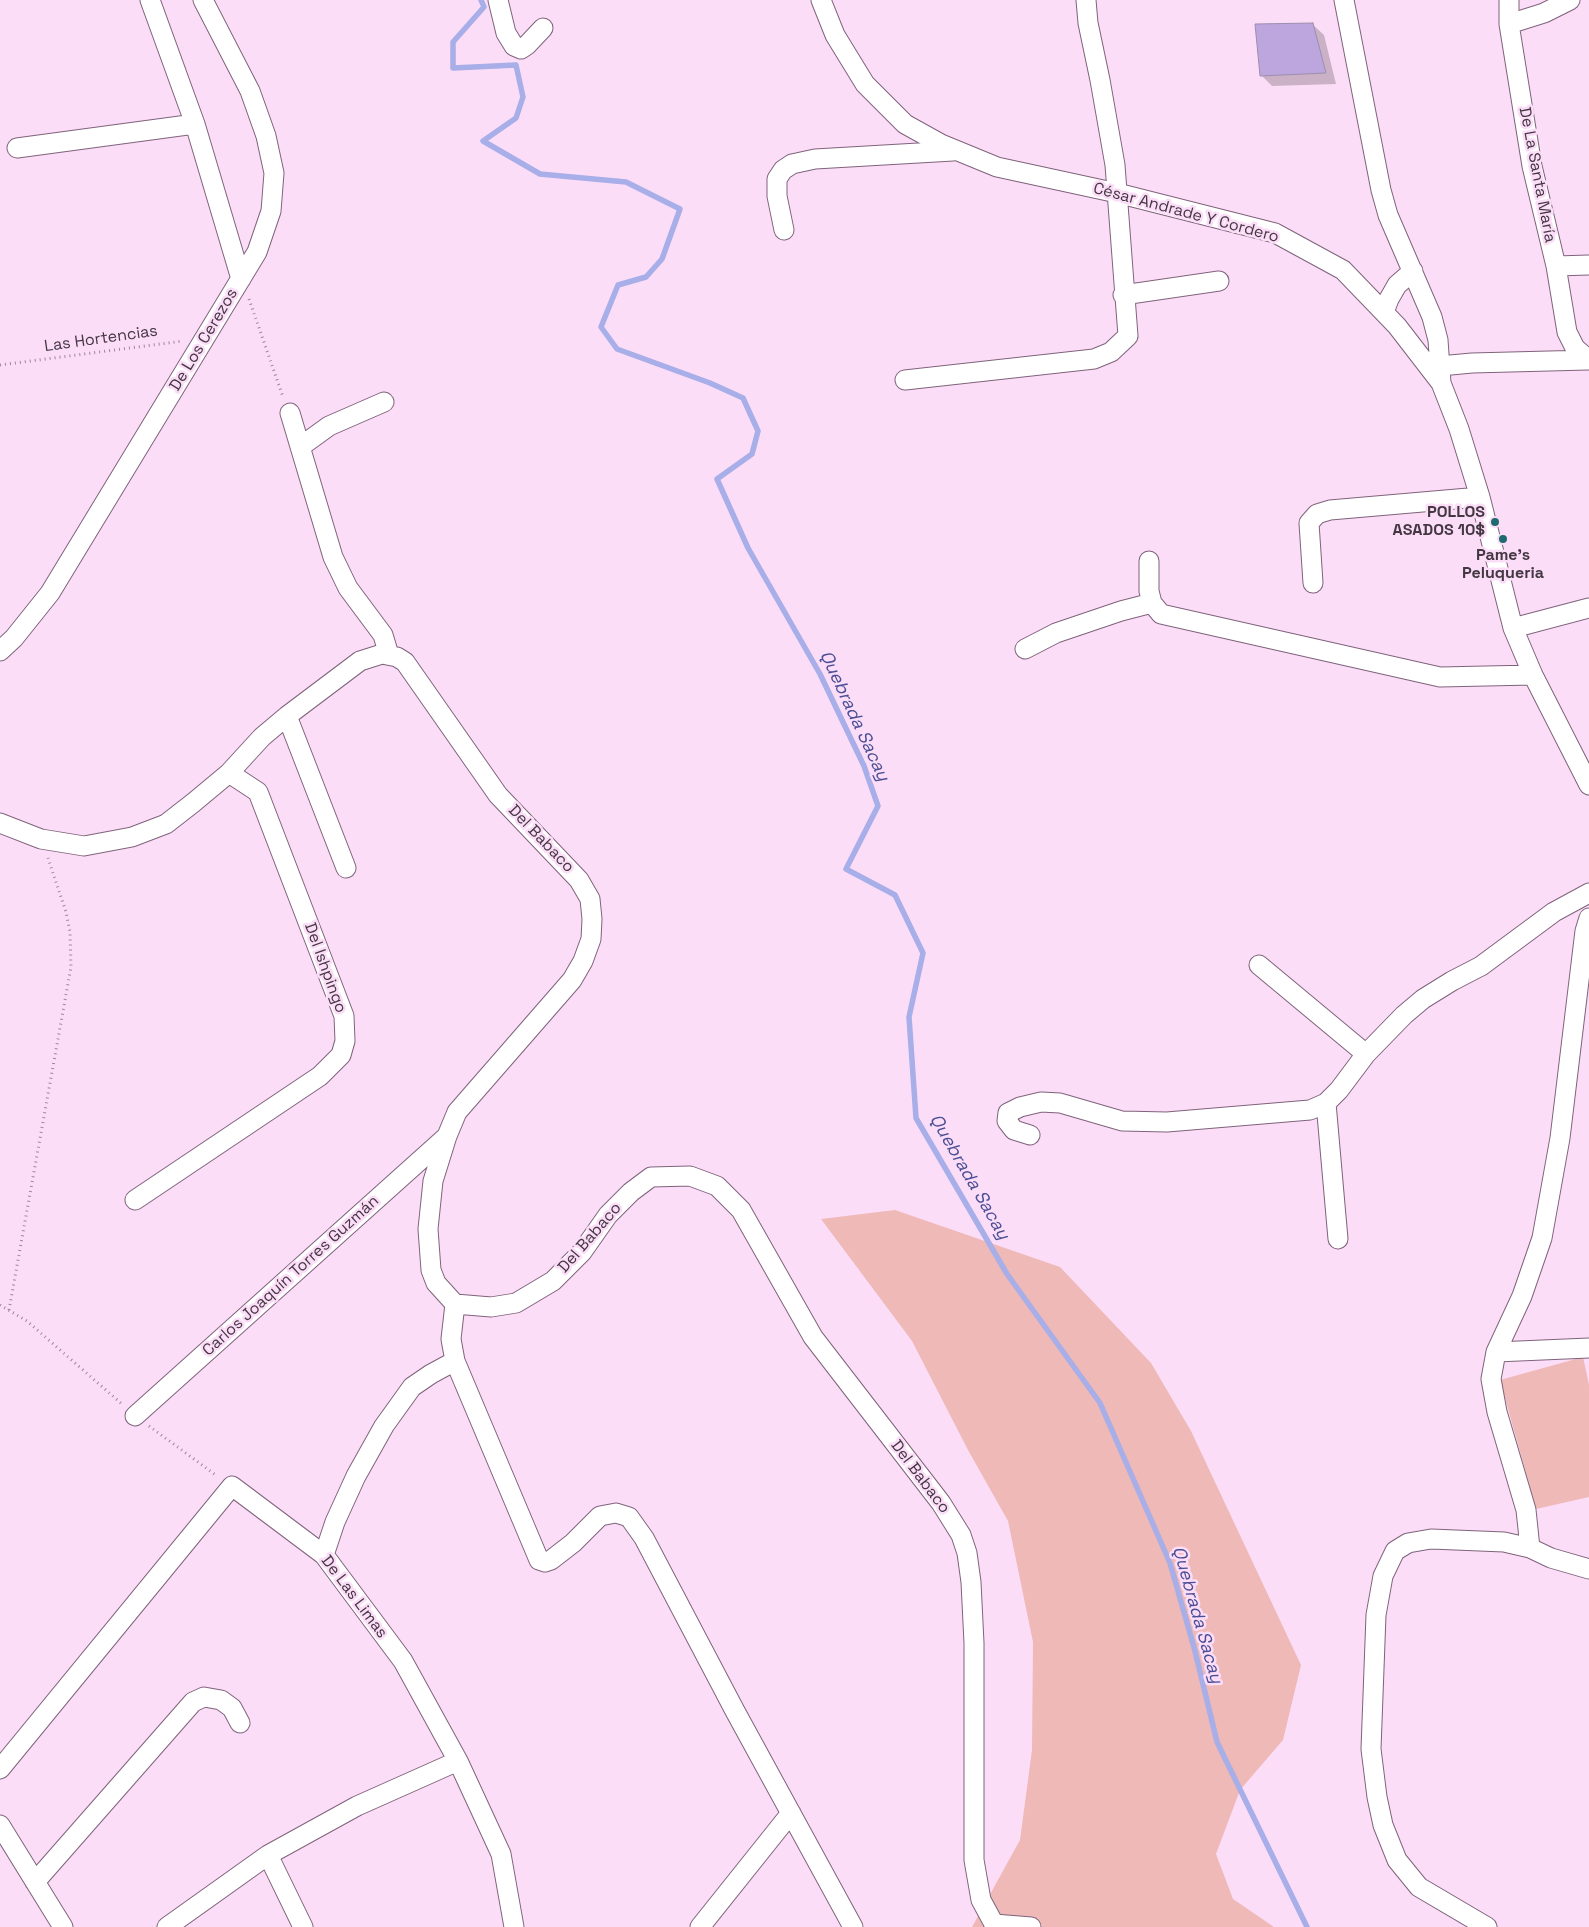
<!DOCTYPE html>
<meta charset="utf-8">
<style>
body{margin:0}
canvas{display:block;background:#fcddf8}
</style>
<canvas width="1589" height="1927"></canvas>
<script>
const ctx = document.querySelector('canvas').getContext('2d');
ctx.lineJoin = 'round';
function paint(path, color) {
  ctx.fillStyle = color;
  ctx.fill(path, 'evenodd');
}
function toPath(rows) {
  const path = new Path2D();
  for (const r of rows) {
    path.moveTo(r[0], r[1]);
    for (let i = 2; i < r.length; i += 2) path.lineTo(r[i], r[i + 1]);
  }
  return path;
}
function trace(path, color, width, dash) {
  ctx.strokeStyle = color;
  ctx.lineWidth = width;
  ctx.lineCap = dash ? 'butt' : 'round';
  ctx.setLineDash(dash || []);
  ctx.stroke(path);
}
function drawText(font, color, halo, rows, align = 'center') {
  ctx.font = font + ' "Space Grotesk",sans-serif';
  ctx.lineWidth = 5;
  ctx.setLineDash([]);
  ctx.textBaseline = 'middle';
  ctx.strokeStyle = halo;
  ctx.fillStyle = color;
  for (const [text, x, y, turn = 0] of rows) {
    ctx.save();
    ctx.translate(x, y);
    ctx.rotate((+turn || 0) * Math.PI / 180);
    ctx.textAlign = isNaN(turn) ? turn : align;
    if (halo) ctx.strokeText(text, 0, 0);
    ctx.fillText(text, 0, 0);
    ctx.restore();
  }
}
const green = toPath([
 [895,1210,1060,1267,1151,1363,1191,1431,1301,1665,1283,1740,1240,1790,1216,1854,1233,1899,1274,1927,972,1927,1020,1840,1032,1750,1033,1642,1008,1521,968,1450,912,1341,821,1219],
 [1583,1357,1589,1385,1589,1497,1536,1509,1500,1380]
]);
const shadow = toPath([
 [1312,24,1324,35,1336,84,1272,86,1261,75]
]);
const stream = toPath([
 [481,0,484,7,453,42,453,68,516,65,523,97,516,118,483,141,540,174,626,182,680,209,662,259,646,277,618,285,601,327,617,349,710,383,743,398,758,431,752,454,717,479,748,548,820,674,864,766,878,806,846,869,895,895,923,953,909,1017,916,1118,1007,1274,1100,1403,1170,1563,1195,1651,1217,1742,1307,1927]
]);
const building = toPath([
 [1313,23,1326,73,1260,76,1255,24,1313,23]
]);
const path = toPath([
 [249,299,283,397],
 [0,365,183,341],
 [0,1305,27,1321,123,1405],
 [9,1310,71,967,70,932,66,912,48,858],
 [149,1426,217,1476]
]);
const minor = toPath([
 [150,0,195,124,241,279],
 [498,0,506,33,514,46,521,49,527,45,543,28],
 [821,0,835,35,865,84,905,124,941,144,997,167,1117,193,1275,233,1343,270,1397,326,1441,383,1459,429,1480,497,1513,628,1533,675,1589,785],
 [1344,0,1381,190,1388,215,1432,317,1438,340,1441,383],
 [1509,0,1509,24,1532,166,1556,266,1567,332,1575,348,1589,360],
 [1509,24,1544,13,1570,0],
 [17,148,195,124],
 [784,230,777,196,777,179,783,170,792,164,815,159,953,151],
 [1556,266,1589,265],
 [1123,295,1219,281],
 [1384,312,1389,299,1397,285,1413,271],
 [1440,366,1472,363,1588,360],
 [905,380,1094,359,1111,352,1128,336,1115,165,1100,80,1088,23,1086,0],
 [290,413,333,557,348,588,383,635,389,655],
 [300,447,329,426,384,402],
 [1149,561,1149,591,1152,603,1161,614,1440,677,1533,675],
 [1313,583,1309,523,1317,514,1330,510,1480,497],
 [1513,628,1589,608],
 [1025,649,1056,633,1121,611,1152,603],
 [0,651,14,638,50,593,257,252,271,211,274,173,266,136,250,91,203,0],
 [287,716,346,868],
 [0,823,41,839,84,846,132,837,166,824,193,803,229,773,262,737,287,716,360,661,382,654,397,657,405,662,498,795,579,880,590,899,592,919,591,939,583,961,572,980,457,1112,447,1136,433,1181,428,1229,431,1270,436,1283,455,1304,491,1307,516,1303,553,1281,582,1252,608,1215,631,1192,651,1177,690,1176,717,1186,741,1210,813,1337,941,1503,961,1535,967,1553,971,1582,974,1643,974,1860,981,1900,994,1924,1031,1927],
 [1259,965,1366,1054],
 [1326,1103,1338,1239],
 [1030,1135,1014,1130,1007,1121,1008,1113,1020,1107,1041,1102,1060,1103,1122,1121,1167,1122,1310,1110,1326,1103,1339,1090,1366,1054,1404,1015,1423,999,1452,981,1481,966,1554,912,1589,893],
 [135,1200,320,1076,341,1055,345,1041,344,1016,258,792,229,773],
 [455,1304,451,1339,455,1361,539,1560,545,1562,551,1560,573,1543,600,1516,616,1513,629,1517,644,1538,735,1711,853,1927],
 [1496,1352,1589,1348],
 [135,1416,446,1137],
 [1530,1548,1526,1510,1497,1412,1491,1379,1496,1352,1522,1296,1542,1238,1560,1138,1585,931,1589,918],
 [324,1555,335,1522,356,1476,384,1426,412,1387,431,1374,455,1361],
 [0,1769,232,1486,324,1555,403,1661,458,1761,501,1854,514,1927],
 [0,1825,63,1927],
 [268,1855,357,1806,458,1761],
 [35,1882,193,1702,204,1697,221,1700,232,1708,240,1723],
 [167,1927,268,1855,303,1927],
 [700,1927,791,1813],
 [1487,1927,1419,1887,1397,1860,1383,1825,1377,1797,1371,1749,1376,1615,1383,1576,1395,1551,1408,1543,1431,1539,1504,1542,1530,1548,1551,1558,1589,1569]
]);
const markers = [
 [1495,522,5,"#1e6a6f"],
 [1503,539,5,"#1e6a6f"]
];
const streetNames = [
 ["De La Santa María",1537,175,79],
 ["César Andrade Y Cordero",1186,213,15],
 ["Las Hortencias",101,339,-8],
 ["De Los Cerezos",204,340,-59],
 ["Del Babaco",541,839,46],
 ["Del Ishpingo",325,968,70],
 ["Del Babaco",590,1238,-49],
 ["Carlos Joaquín Torres Guzmán",291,1276,-42],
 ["Del Babaco",920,1477,53],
 ["De Las Limas",354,1597,53]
];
const poiNames = [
 ["POLLOS",1485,513],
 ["ASADOS 10$",1485,531],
 ["Pame's",1503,556,"center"],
 ["Peluqueria",1503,574,"center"]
];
const waterNames = [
 ["Quebrada Sacay",854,716,65],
 ["Quebrada Sacay",969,1177,60],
 ["Quebrada Sacay",1197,1615,74]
];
paint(green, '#eeb9b7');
paint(shadow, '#0003');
trace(stream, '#a7aee8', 5.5);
paint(building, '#bda5dd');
trace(building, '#9c8eae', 1);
trace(minor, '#7f637b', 21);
trace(path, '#9d879a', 3, [1, 4]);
trace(minor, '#fff', 19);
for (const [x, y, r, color] of markers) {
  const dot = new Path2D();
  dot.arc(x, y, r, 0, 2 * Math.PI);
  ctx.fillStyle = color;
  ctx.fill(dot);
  trace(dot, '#fcddf8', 2);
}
drawText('16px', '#433742', '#fcddf8', streetNames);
drawText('bold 16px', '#433742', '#fcddf8', poiNames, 'right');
drawText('italic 18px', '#4a4e94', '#fcddf8', waterNames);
</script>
